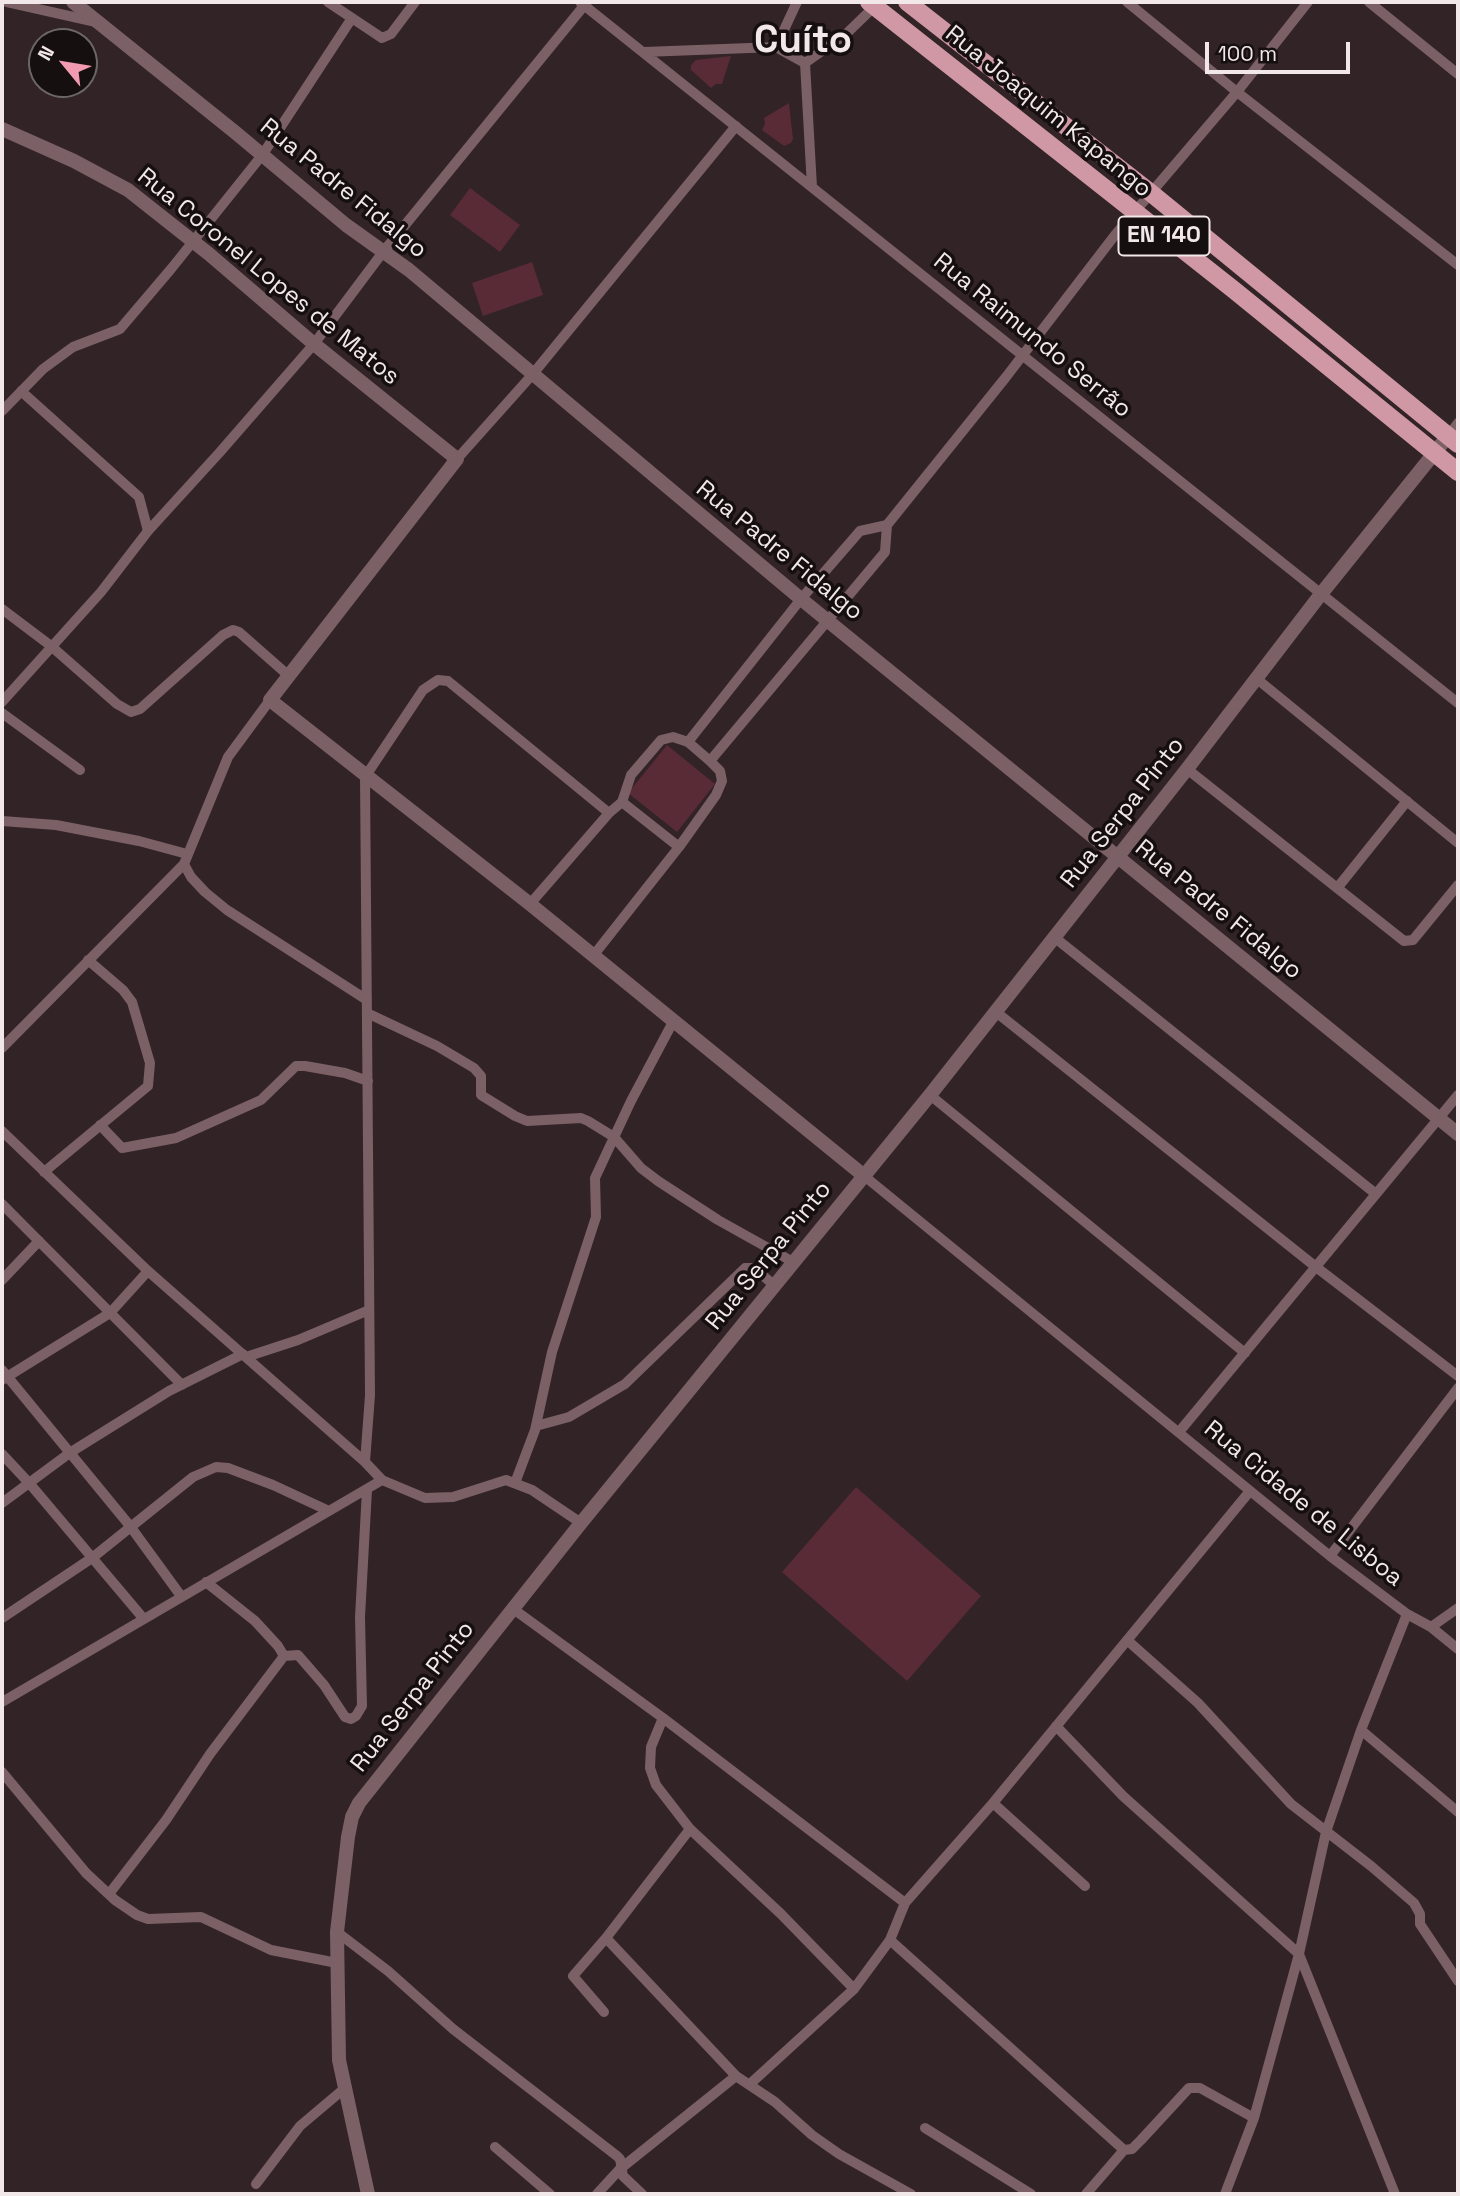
<!DOCTYPE html>
<meta charset="utf-8">
<style>
body{margin:0}
#map{position:relative;width:1460px;height:2196px;overflow:hidden;background:#312326;font-family:"Space Grotesk",sans-serif}
canvas{display:block}
.frame{position:absolute;inset:0;border:4px solid #f2e8ea;pointer-events:none}
.north{position:absolute;left:28px;top:28px;width:70px;height:70px;box-sizing:border-box;background:#150f10;border:2px solid #6d6667;border-radius:50%;rotate:300deg;font-size:19px;font-weight:700;line-height:28px;text-align:center;color:#f2e8ea}
.north::after{content:'';display:block;margin:auto;width:24px;height:32px;background:#f29aaf;clip-path:polygon(50% 0,100% 100%,50% 72%,0 100%)}
.scale{position:absolute;left:1205px;top:42px;width:145px;height:32px;box-sizing:border-box;border:4px solid #f2e8ea;border-top:0;padding-left:9px;font-size:21px;line-height:24px;white-space:nowrap;color:#f2e8ea;-webkit-text-stroke:5px #150f10;paint-order:stroke}
</style>
<div id="map">
<canvas width="1460" height="2196"></canvas>
<div class="frame"></div>
<div class="north">N</div>
<div class="scale">100 m</div>
</div>
<script>
const ctx = document.querySelector('canvas').getContext('2d');
ctx.lineJoin = 'round';
function paint(path, color) {
  ctx.fillStyle = color;
  ctx.fill(path, 'evenodd');
}
function toPath(rows) {
  const path = new Path2D();
  for (const r of rows) {
    path.moveTo(r[0], r[1]);
    for (let i = 2; i < r.length; i += 2) path.lineTo(r[i], r[i + 1]);
  }
  return path;
}
function trace(path, color, width, dash) {
  ctx.strokeStyle = color;
  ctx.lineWidth = width;
  ctx.lineCap = dash ? 'butt' : 'round';
  ctx.setLineDash(dash || []);
  ctx.stroke(path);
}
function drawText(font, color, halo, rows, align = 'center') {
  ctx.font = font + ' "Space Grotesk",sans-serif';
  ctx.lineWidth = 7;
  ctx.setLineDash([]);
  ctx.textBaseline = 'middle';
  ctx.strokeStyle = halo;
  ctx.fillStyle = color;
  for (const [text, x, y, turn = 0] of rows) {
    ctx.save();
    ctx.translate(x, y);
    ctx.rotate((+turn || 0) * Math.PI / 180);
    ctx.textAlign = isNaN(turn) ? turn : align;
    if (halo) ctx.strokeText(text, 0, 0);
    ctx.fillText(text, 0, 0);
    ctx.restore();
  }
}
const green = toPath([
 [731,56,722,84,716,84,711,88,691,70,691,65,696,60],
 [789,103,793,139,791,143,784,146,762,130,765,124,764,118],
 [470,188,520,225,500,252,450,215],
 [532,262,543,295,483,316,472,283],
 [667,745,715,784,677,832,628,793],
 [856,1487,981,1596,907,1681,782,1572]
]);
const minor = toPath([
 [7,2,96,22],
 [328,2,382,38,391,34,415,2],
 [580,2,1458,703],
 [1127,2,1237,92,1458,265],
 [1369,2,1458,74],
 [776,47,805,63],
 [644,52,776,47,797,2],
 [812,187,805,63,846,34,877,4],
 [2,411,43,369,73,347,120,329,171,269,263,154,352,18],
 [1448,436,1458,423],
 [457,459,532,375,736,126],
 [887,525,885,552,710,761,720,771,722,781,716,795,679,847,622,802,631,775,661,740,673,737,688,742,801,599,860,531,887,525],
 [887,525,1006,377,1115,235,1237,92,1308,2],
 [148,531,220,452,314,344,383,252,587,2],
 [2,609,51,646,117,704,131,712,140,709,223,635,233,630,239,632,289,676],
 [1257,679,1458,843],
 [270,700,228,757,184,864,191,877,205,892,227,910,367,1000],
 [2,702,101,592,148,531,139,497,21,391],
 [2,713,80,770],
 [688,742,710,761],
 [1187,769,1404,941,1413,940,1458,885],
 [2,821,56,825,139,841,187,854],
 [1338,887,1407,801],
 [530,904,609,813,622,802],
 [1054,937,1376,1194],
 [593,956,679,847],
 [996,1012,1316,1267,1458,1376],
 [367,1013,437,1046,474,1068,481,1076,481,1095,515,1116,527,1121,581,1118,588,1121,614,1137,641,1168,658,1181,718,1220,795,1263],
 [2,1048,184,864],
 [930,1095,1245,1353],
 [100,1125,122,1148,176,1138,261,1100,296,1066,305,1066,345,1073,368,1081],
 [2,1131,148,1271,365,1462,382,1480,425,1498,453,1497,506,1480,532,1490,581,1523],
 [44,1172,148,1086,150,1063,132,1002,123,990,88,960],
 [863,1175,1330,1556,1407,1614,1361,1730,1326,1832,1299,1954,1254,2118,1225,2194],
 [2,1204,182,1385],
 [2,1280,39,1241],
 [246,1357,298,1340,369,1310],
 [2,1370,130,1526,181,1596],
 [2,1380,110,1313,148,1271],
 [536,1426,569,1417,625,1384,745,1268,754,1268,775,1286],
 [1179,1432,1458,1095],
 [2,1454,30,1484,143,1618],
 [365,1462,370,1395,365,777,423,690,438,680,448,681,609,813],
 [515,1483,535,1430,552,1352,596,1217,595,1178,631,1101,674,1020],
 [2,1503,71,1452,169,1391,243,1354],
 [1330,1556,1458,1388],
 [206,1582,255,1621,278,1646,284,1656],
 [512,1608,663,1718,905,1903],
 [1407,1614,1431,1627,1458,1649],
 [2,1618,92,1558,193,1477,216,1467,228,1468,273,1485,329,1511],
 [1431,1627,1458,1608],
 [1127,1640,1198,1703,1291,1804,1371,1866,1414,1903,1420,1914,1420,1924,1458,1981],
 [284,1656,298,1655,324,1685,345,1717,351,1719,356,1716,362,1706,360,1617,367,1490],
 [2,1702,382,1480],
 [663,1718,651,1747,650,1768,656,1785,690,1829,781,1914,854,1989],
 [1056,1726,1123,1796,1299,1954,1395,2194],
 [1361,1730,1458,1812],
 [2,1772,86,1873,115,1900,137,1915,148,1919,201,1917,271,1950,337,1963],
 [993,1803,1085,1886],
 [109,1894,166,1820,210,1754,284,1656],
 [337,1932,388,1971,453,2029,617,2156,620,2159,623,2176,642,2194],
 [606,1938,736,2076,775,2102,812,2135,839,2154,911,2194],
 [890,1940,1124,2150],
 [604,2012,573,1976,606,1938,690,1829],
 [750,2084,854,1989,890,1940,905,1903,993,1803,1250,1491],
 [925,2128,1031,2194],
 [495,2147,550,2194],
 [256,2184,300,2126,345,2088],
 [597,2194,620,2169,736,2076],
 [1086,2194,1124,2150,1132,2149,1141,2140,1189,2088,1200,2088,1254,2118]
]);
const tertiary = toPath([
 [73,2,236,133,346,225,409,270,801,599,1458,1134],
 [2,129,74,161,128,190,209,254,314,344,457,459,270,700,530,904,863,1175],
 [368,2194,339,2060,337,1932,348,1837,352,1817,359,1803,581,1523,930,1095,1187,769,1321,594,1448,436]
]);
const primary = toPath([
 [869,2,1234,290,1458,472],
 [907,2,1151,193,1458,444]
]);
const shields = [
 [1164,236,91]
];
const shieldNames = [
 ["EN 140",1164,236]
];
const streetNames = [
 ["Rua Joaquim Kapango",1048,112,39],
 ["Rua Padre Fidalgo",343,189,39],
 ["Rua Coronel Lopes de Matos",268,277,39],
 ["Rua Raimundo Serrão",1032,336,39],
 ["Rua Padre Fidalgo",779,551,39],
 ["Rua Serpa Pinto",1123,813,-52],
 ["Rua Padre Fidalgo",1218,910,39],
 ["Rua Serpa Pinto",769,1256,-51],
 ["Rua Cidade de Lisboa",1303,1504,39],
 ["Rua Serpa Pinto",413,1697,-52]
];
const townNames = [
 ["Cuíto",803,42]
];
paint(green, '#582b37');
trace(minor, '#7b6066', 10);
trace(tertiary, '#7b6066', 14);
trace(primary, '#cf98a4', 18);
for (const [x, y, w] of shields) {
  const box = new Path2D();
  box.roundRect(x - w / 2, y - 19.5, w, 39, 5);
  ctx.fillStyle = '#150f10';
  ctx.fill(box);
  trace(box, '#f2e8ea', 2);
}
drawText('bold 23px', '#f2e8ea', null, shieldNames);
drawText('24px', '#f2e8ea', '#150f10', streetNames);
drawText('bold 38px', '#f2e8ea', '#150f10', townNames);
</script>
